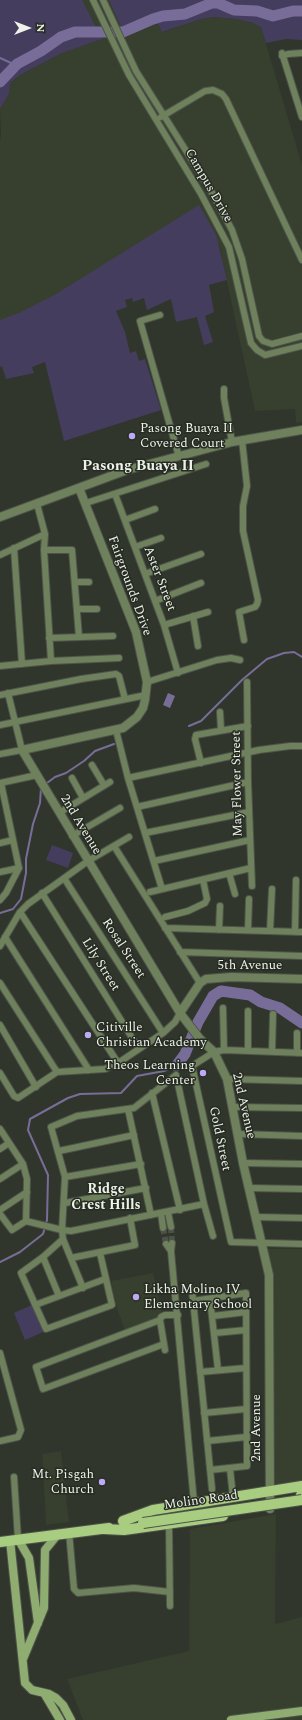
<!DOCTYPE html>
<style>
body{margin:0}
#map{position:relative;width:302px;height:1720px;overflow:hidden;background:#30362b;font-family:Spectral,serif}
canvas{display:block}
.north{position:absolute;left:8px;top:8px;width:40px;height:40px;-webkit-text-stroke:3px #262c21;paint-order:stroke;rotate:90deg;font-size:11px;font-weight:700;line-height:16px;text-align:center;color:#eef2eb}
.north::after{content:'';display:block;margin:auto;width:14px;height:18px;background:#eef2eb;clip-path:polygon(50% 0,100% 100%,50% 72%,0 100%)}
</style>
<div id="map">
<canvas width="302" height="1720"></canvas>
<div class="north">N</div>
</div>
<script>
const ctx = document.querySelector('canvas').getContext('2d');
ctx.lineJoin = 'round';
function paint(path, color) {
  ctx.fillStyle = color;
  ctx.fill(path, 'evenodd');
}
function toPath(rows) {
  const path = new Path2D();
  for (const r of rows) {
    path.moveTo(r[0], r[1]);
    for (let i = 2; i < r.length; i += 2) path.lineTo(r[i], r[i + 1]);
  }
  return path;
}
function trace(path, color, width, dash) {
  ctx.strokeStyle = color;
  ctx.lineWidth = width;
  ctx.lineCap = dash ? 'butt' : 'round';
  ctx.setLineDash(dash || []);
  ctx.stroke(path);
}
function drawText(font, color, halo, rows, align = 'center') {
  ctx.font = font + ' Spectral,serif';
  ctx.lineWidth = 3;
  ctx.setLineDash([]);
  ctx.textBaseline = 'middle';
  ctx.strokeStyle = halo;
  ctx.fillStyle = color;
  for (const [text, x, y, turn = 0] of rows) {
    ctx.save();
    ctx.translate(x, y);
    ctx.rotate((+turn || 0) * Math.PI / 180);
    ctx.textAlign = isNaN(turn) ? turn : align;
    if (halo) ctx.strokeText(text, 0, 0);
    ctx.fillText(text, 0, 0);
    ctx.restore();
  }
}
const built = toPath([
 [0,0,209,0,172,9,125,35,146,26,158,24,163,32,201,19,214,17,236,19,253,23,261,27,302,165,302,422,296,423,295,409,255,411,219,245,0,367,0,141,1,134,0,109,9,94,10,83,20,75,62,53,99,40],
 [265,1249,302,1249,302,1481,275,1485,273,1277],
 [153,1273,162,1314,149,1322,126,1332,118,1312,111,1281],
 [61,1451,69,1522,46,1525,42,1454],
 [276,1514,275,1624,302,1617,302,1720,83,1720,67,1679,189,1651,190,1529]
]);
const green = toPath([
 [0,0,82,0,102,39,62,53,20,75,10,83,9,94,0,109],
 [109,0,302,0,302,40,286,39,266,43,261,27,253,23,236,19,214,17,201,19,162,32,158,24,146,26,125,35],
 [199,205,216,235,227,280,209,285,214,312,205,316,213,342,204,345,197,317,176,322,171,299,147,310,144,298,133,302,132,298,125,300,127,307,116,311,125,332,130,353,136,351,139,361,145,359,161,410,64,441,45,362,32,367,34,373,6,379,2,366,0,367,0,320,21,312,56,294],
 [52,845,73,853,68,868,46,860],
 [32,1305,43,1332,25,1340,14,1313]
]);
const water = toPath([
 [168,693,175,696,170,708,163,705]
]);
const stream = toPath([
 [0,58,11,63,17,64],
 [189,726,201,721,242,680,267,659,284,653,294,652,302,657],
 [47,783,55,777,66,773,84,761,95,751,114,744],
 [0,913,13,909,21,899,26,873,26,859,33,824,40,803,41,788],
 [0,1262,20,1252,43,1234,47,1220,48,1175,28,1130,30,1119,68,1098,80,1094,121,1093,137,1076,164,1071,176,1066]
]);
const river = toPath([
 [0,82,17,64,41,51,61,37,75,32,123,32,153,19,163,16,185,14,212,3,218,3,234,10,257,11,273,16,293,11,302,11],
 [176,1066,185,1054,198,1022,213,996,221,991,250,995,261,1002,280,1008,302,1023]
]);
const minorTunnel = toPath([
 [171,1227,172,1243],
 [163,1228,166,1244]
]);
const minor = toPath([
 [93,0,129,75,201,194,229,247,251,343,257,350,265,355,302,346],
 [103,0,136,71,210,189,232,230,242,259,259,336,263,341,272,344,302,336],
 [282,53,302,117],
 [282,56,288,54,302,53],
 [161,117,205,91,213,90,222,94,226,99,302,260],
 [160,315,140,321,179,457],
 [224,389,224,398,232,442],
 [242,440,247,486,243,506,243,531,258,600,257,604,255,607,239,612,244,640],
 [115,494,164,625,178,673],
 [86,503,206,464],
 [37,504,45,534,44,550,51,661],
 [125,520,155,509],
 [135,547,161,538],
 [14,548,22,664],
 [44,550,72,550,79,637],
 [0,555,45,534],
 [145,574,201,554],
 [75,582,89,582],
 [155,601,201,583],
 [77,609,97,609],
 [193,616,198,646],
 [164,625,208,612],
 [49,638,113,636],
 [0,666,51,661,119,658],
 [147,682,217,660,231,658,240,660],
 [247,682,248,782,252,886],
 [0,695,81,679,116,674,119,676,125,699],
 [220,712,221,730],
 [0,725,146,695],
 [116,730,128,778,162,889],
 [0,754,22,750,8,693],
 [201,763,195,739,196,735,248,726],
 [92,765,104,785],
 [72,778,83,798],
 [128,778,259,750,290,746,302,746],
 [0,783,37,775],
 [1,783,19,868],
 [137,807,248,782],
 [59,813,110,782],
 [145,833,249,812],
 [72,836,120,808],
 [0,843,13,840],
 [114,846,200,983],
 [154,861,250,840],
 [0,872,19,868],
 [229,873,235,894],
 [64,878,163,1033],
 [150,892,251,868],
 [42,893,139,1049],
 [0,900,6,893,19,868],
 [20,912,118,1063],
 [165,917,188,911,205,903,207,899,203,880],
 [165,928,302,932],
 [219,930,220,906],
 [248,930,249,899],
 [270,931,272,889],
 [295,932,296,880],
 [5,937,89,1070],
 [0,946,20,912,28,904,88,861,129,837],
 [180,952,302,956],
 [0,983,57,1072],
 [223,1008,224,1050],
 [0,1025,36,1087],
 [297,1033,297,1053],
 [248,1051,248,1011],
 [272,1052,273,1014],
 [302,1053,224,1050,214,1052,192,1066,231,1242,302,1244],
 [0,1073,14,1096,18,1098,57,1072,105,1069,118,1063,163,1033,175,1022,180,1013],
 [227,1079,302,1081],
 [152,1093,180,1210],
 [232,1107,302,1108],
 [128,1109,151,1215],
 [0,1129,23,1164,27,1179,26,1221],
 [238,1134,302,1136],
 [0,1149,9,1143],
 [59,1151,134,1135],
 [243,1163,302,1164],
 [65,1177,141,1164],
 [0,1179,23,1164],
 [249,1188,302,1189],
 [65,1203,146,1188],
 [0,1210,27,1192],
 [168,1212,171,1227],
 [161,1213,163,1228],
 [0,1214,12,1230,26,1221],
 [255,1217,302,1218],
 [26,1221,62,1230,71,1231,204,1204],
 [63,1239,43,1257,21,1273,46,1329,112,1305,100,1253],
 [172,1243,171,1251,194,1503],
 [166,1244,171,1251],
 [43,1257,59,1296],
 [71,1258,135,1245,130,1218],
 [83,1288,63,1239,62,1230,65,1177,51,1127,77,1116,134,1108,176,1075,204,1204,213,1236],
 [192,1290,212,1489],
 [210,1299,218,1370],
 [193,1301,246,1293,247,1466,210,1470],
 [35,1305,105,1279],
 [213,1316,246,1312],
 [160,1320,165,1350],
 [215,1333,246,1330],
 [164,1344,43,1389,36,1367,160,1320,161,1317,165,1315,178,1315],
 [0,1353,21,1430,18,1437,0,1441],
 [200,1372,246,1368],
 [204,1413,246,1409],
 [207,1441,246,1437],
 [230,1469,233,1497],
 [14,1477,18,1539],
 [169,1524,170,1606],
 [69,1532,74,1589,78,1593,134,1588,170,1592]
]);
const tertiary = toPath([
 [79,488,136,632,147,682,145,700,143,708,137,717,123,728,22,750,180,1013,200,1039,214,1052,227,1079,243,1163,269,1275,270,1509],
 [0,517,127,470,232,442,302,430],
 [180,1013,200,983,206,979,231,977,302,979]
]);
const secondary = toPath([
 [18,1539,29,1558,38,1623],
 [10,1540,25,1683,32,1690,49,1694,56,1698,63,1705,71,1720],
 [23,1659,44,1608,45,1550,58,1534],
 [44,1693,60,1720],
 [231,1720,302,1711]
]);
const primary = toPath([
 [301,1495,302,1495],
 [123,1521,153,1510,302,1486],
 [104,1529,124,1530,223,1516],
 [0,1542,109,1528]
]);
const primaryBridge = toPath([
 [143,1523,302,1500]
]);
const markers = [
 [132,436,4,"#bda9f5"],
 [88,1035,4,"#bda9f5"],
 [203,1073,4,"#bda9f5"],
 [136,1297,4,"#bda9f5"],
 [102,1482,4,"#bda9f5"]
];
const streetNames = [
 ["Campus Drive",208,186,60],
 ["Aster Street",159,579,69],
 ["Fairgrounds Drive",129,586,70],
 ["May Flower Street",238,784,-91],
 ["2nd Avenue",80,825,59],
 ["Rosal Street",123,949,57],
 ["Lily Street",100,965,58],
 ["5th Avenue",250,966],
 ["2nd Avenue",243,1106,77],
 ["Gold Street",219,1139,78],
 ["2nd Avenue",257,1428,-90],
 ["Molino Road",201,1501,-8]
];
const poiNames = [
 ["Pasong Buaya II",140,429],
 ["Covered Court",140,444],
 ["Citiville",96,1028],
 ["Christian Academy",96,1043],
 ["Theos Learning",195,1066,"right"],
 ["Center",195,1081,"right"],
 ["Likha Molino IV",144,1290],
 ["Elementary School",144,1305],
 ["Mt. Pisgah",94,1475,"right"],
 ["Church",94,1490,"right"]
];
const neighbourhoodNames = [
 ["Ridge",106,1190],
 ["Crest Hills",106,1206]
];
const quarterNames = [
 ["Pasong Buaya II",138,467]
];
paint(built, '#373f2e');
paint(green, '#453d5d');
paint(water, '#786d99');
trace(stream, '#786d99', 2);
trace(river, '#786d99', 11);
trace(minorTunnel, '#4c5248', 6, [6, 3]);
trace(minor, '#4e544a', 8);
trace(tertiary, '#4e544a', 10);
trace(secondary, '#4e544a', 10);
trace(primary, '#4e544a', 12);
trace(minor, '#6e805c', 6);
trace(tertiary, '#6e805c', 8);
trace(secondary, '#8fac71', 8);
trace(primary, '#a8cd80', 10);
trace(primaryBridge, '#4e544a', 12, []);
trace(primaryBridge, '#a8cd80', 10);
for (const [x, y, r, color] of markers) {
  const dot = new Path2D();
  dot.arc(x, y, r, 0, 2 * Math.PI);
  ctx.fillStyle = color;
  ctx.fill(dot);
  trace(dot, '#262c21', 1.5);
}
drawText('13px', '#eef2eb', '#262c21', streetNames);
drawText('13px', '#eef2eb', '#262c21', poiNames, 'left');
drawText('bold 14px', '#eef2eb', '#262c21', neighbourhoodNames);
drawText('bold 15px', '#eef2eb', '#262c21', quarterNames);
</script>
